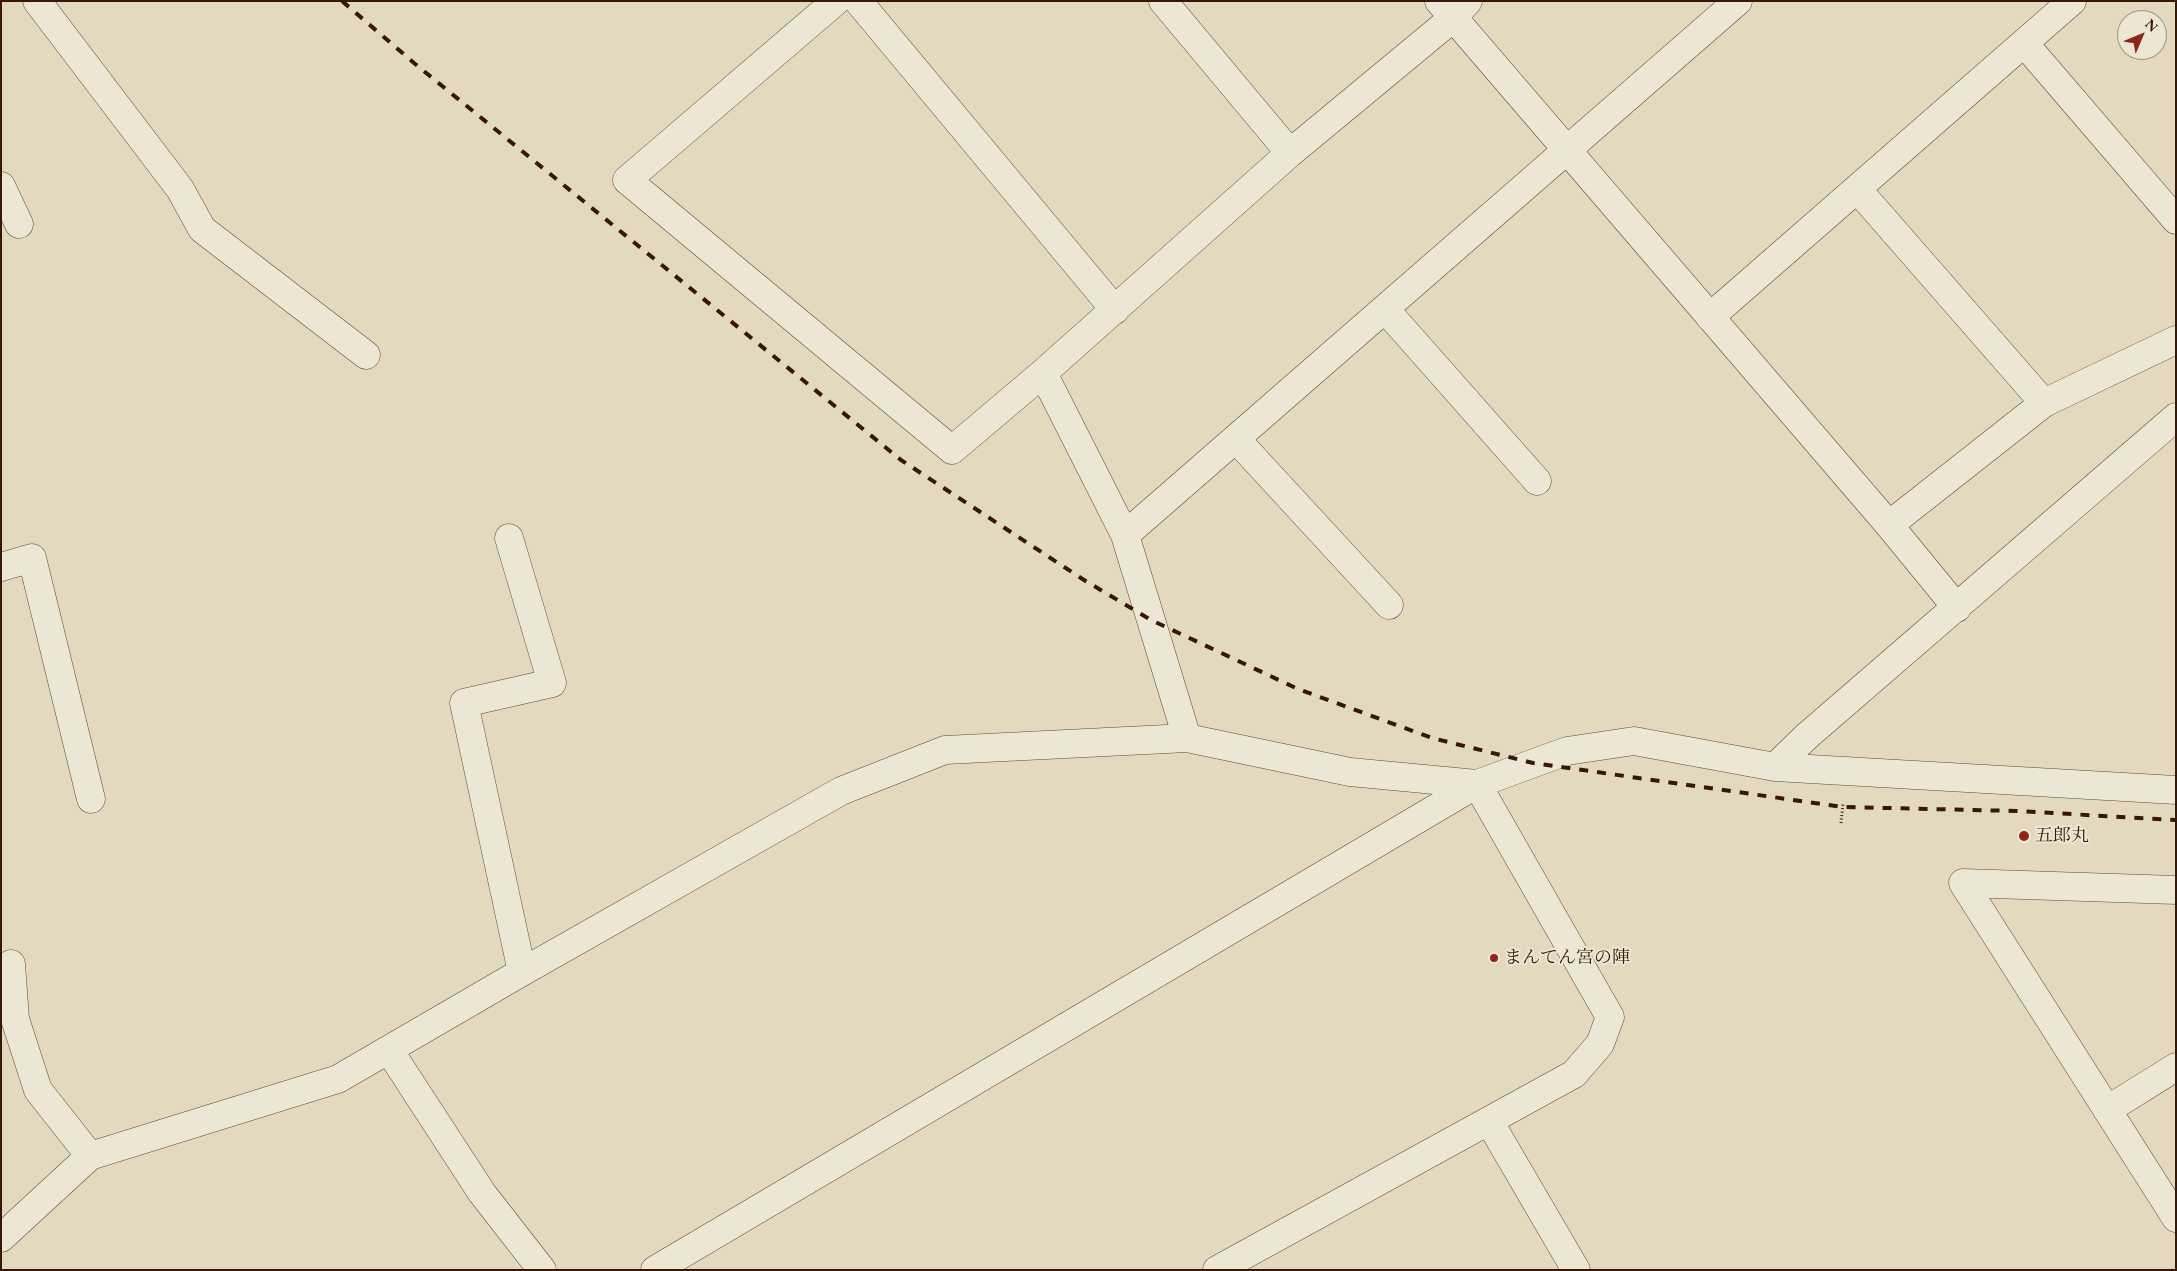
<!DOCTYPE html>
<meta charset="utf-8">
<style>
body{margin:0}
#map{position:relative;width:2177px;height:1271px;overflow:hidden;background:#e2d9be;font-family:"EB Garamond",serif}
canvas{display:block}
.frame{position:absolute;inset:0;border:2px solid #381709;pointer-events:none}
.north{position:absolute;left:2117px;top:10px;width:50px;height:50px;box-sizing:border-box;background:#ece6d5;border:1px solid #a49383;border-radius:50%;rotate:45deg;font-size:14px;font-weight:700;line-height:20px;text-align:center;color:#381709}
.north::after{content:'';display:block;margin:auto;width:18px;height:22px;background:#8f2418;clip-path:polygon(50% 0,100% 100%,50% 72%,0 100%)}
</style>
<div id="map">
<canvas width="2177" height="1271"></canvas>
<div class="frame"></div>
<div class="north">N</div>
</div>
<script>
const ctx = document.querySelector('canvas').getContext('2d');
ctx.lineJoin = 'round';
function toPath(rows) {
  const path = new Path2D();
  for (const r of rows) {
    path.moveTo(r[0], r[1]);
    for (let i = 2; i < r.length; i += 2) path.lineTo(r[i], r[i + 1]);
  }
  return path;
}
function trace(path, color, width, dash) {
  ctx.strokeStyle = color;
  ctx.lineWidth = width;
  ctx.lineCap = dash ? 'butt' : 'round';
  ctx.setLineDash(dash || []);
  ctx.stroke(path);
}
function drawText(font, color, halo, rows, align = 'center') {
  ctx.font = font + ' "EB Garamond","Noto Serif JP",serif';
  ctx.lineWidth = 4;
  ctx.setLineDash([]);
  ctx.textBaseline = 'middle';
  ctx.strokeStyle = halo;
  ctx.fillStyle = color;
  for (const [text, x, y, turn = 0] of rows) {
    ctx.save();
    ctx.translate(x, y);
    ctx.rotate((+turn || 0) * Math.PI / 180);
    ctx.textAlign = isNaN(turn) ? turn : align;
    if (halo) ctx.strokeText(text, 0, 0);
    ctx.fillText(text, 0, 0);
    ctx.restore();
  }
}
const path = toPath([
 [1841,823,1843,804]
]);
const minor = toPath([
 [37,1,180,189,202,229,366,355],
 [836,1,627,180,952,450,1043,373],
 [858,1,1115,310],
 [1163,1,1290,153],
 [1439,1,1889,525,1957,608],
 [2024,43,2176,220],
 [1,186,19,224],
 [1858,190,2044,403],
 [1385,309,1537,481],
 [1710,317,2072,1],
 [1236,439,1389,605],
 [1889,525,2044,403,2176,340],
 [1125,535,1738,1],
 [509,538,552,683,464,703,522,972],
 [1,567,32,558,91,799],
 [1187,738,1125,535,1043,373,1290,153,1453,18,1468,1],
 [1775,767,1807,736,2176,417],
 [2176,890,1963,883,2176,1218],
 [11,964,15,1019,38,1090,90,1156],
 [389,1050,482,1193,542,1270],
 [2107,1110,2176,1067],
 [1489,1121,1576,1270],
 [1,1238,90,1156,338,1079,522,972,841,791,945,750,1187,738,1350,772,1477,784,1610,1017,1600,1044,1574,1074,1217,1270],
 [655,1270,1477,784,1567,751,1634,741,1775,767,2176,790]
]);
const rail = toPath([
 [342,1,414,63,901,460,1084,580,1151,620,1298,689,1432,738,1533,763,1843,807,2016,811,2176,820]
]);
const markers = [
 [2024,836,6,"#8f2418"],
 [1494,958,5,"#8f2418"]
];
const poiNames = [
 ["五郎丸",2035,836],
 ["まんてん宮の陣",1504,958]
];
trace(minor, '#624836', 29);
trace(path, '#381709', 3, [1, 2.5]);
trace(minor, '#ece6d5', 28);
trace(rail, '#381709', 4, [9, 9]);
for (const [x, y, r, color] of markers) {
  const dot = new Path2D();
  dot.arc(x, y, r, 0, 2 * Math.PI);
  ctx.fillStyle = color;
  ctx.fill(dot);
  trace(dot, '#ece6d5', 2);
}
drawText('18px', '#381709', '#ece6d5', poiNames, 'left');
</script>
